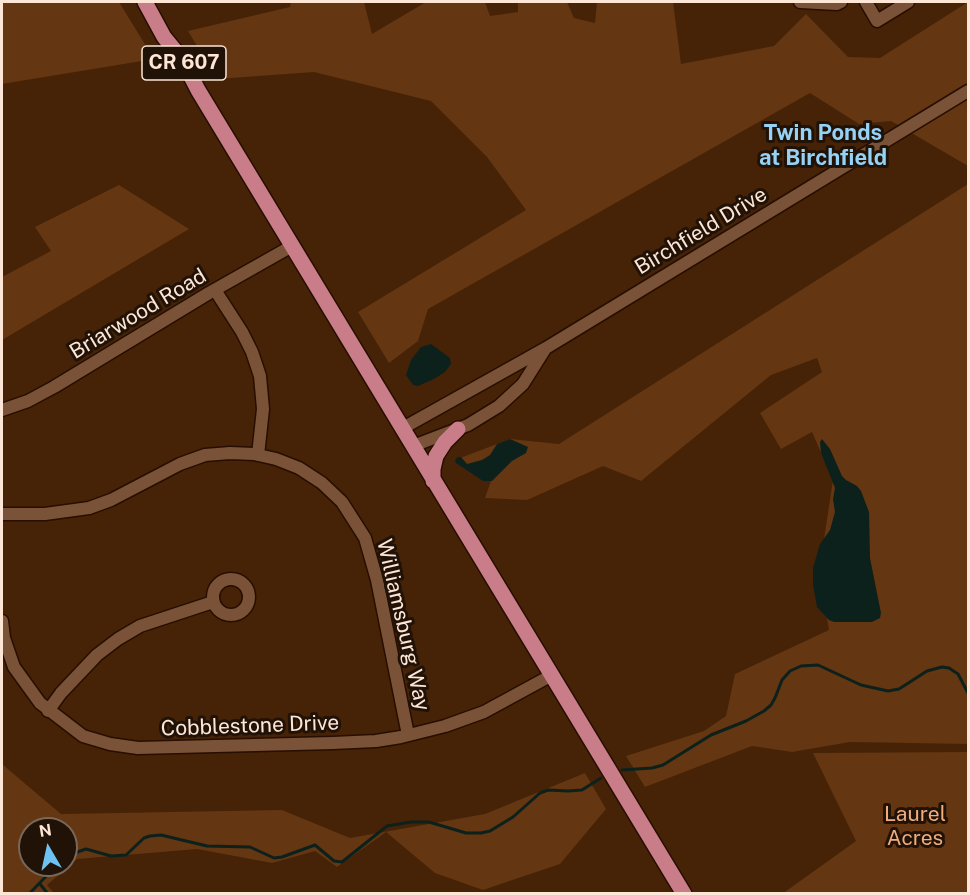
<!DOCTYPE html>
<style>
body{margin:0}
#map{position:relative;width:970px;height:895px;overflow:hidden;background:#462307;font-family:"Public Sans",sans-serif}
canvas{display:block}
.frame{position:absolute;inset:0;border:3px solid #fee6d7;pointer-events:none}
.north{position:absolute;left:18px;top:817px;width:60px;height:60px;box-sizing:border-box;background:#211207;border:2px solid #79675a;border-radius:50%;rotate:351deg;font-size:16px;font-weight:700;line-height:24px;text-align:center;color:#fee6d7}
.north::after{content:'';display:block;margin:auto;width:21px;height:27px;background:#6dc2f3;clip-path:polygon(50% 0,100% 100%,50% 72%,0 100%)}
</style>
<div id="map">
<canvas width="970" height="895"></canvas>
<div class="frame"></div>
<div class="north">N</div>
</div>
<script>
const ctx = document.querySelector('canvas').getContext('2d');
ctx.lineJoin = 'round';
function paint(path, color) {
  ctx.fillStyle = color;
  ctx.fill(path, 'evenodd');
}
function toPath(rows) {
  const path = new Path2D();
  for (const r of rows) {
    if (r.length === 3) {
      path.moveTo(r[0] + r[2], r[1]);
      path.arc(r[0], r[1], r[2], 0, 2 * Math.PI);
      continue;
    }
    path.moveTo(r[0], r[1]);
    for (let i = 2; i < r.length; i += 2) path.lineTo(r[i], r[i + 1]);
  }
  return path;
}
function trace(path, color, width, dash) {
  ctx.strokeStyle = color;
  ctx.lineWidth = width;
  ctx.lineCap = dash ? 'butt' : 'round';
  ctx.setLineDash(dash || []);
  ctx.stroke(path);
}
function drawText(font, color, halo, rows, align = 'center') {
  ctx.font = font + ' "Public Sans",sans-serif';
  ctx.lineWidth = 6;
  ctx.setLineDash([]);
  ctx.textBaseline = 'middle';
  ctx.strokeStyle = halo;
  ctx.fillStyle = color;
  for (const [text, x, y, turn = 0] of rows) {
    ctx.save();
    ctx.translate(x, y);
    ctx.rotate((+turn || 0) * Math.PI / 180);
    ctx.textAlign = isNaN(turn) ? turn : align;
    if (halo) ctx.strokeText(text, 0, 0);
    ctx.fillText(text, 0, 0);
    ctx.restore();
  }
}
const green = toPath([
 [2,2,119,2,154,59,2,84],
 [291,2,364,2,372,34,426,2,485,2,490,16,518,12,518,2,567,2,574,18,595,23,597,2,673,2,681,64,774,46,806,14,848,57,880,58,968,2,968,166,891,121,859,124,810,93,428,309,418,341,389,363,358,312,526,210,487,157,431,101,314,72,217,79,188,31,290,7],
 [968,184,968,744,850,742,792,752,752,746,645,787,626,756,704,731,726,716,735,674,829,630,819,572,833,480,812,432,781,449,760,413,822,372,817,358,771,375,641,481,603,466,527,500,485,498,491,481,455,460,510,439,559,444],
 [119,185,189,229,2,340,2,277,51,251,35,227],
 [968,752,968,893,782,894,856,841,813,753],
 [2,764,61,814,282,810,350,838,485,814,585,773,606,809,560,864,483,890,435,873,386,832,337,867,315,851,272,863,197,849,77,859,47,885,54,893,2,893],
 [30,829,66,829,66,865,30,865]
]);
const water = toPath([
 [431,344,450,358,451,364,445,372,434,379,418,386,413,385,406,375,411,360,421,347],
 [510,439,528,447,526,453,512,461,492,481,483,481,456,463,455,460,458,457,461,457,467,464,482,460,490,455,497,444],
 [822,439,830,449,842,476,846,480,857,486,861,491,869,512,870,558,881,613,880,618,872,622,834,622,829,620,817,607,813,585,813,568,820,544,830,530,835,512,833,499,835,488,821,453,820,442]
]);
const stream = toPath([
 [622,770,652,768,663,765,711,735,746,721,764,711,771,705,775,698,782,680,790,671,801,666,818,665,861,685,888,691,899,689,927,671,942,667,949,668,958,674,968,693],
 [66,856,86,849,111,856,126,855,144,838,150,836,161,835,207,846,250,847,274,858,282,857,315,845,334,861,342,862,387,826,411,822,429,822,466,833,481,833,490,831,513,817,540,793,548,790,568,791,582,790,601,778],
 [40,884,48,894],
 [29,894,57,865]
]);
const minor = toPath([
 [800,2,837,4,841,2],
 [866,2,877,21,908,2],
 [215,290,242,332,252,352,260,376,263,409,258,455],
 [2,410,28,401,54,387,209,293,292,246],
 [403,428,546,348,968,91],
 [413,446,468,425,499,406,523,384,545,349],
 [2,514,45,514,89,508,111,500,180,464,205,455,230,453,254,454,276,459,299,468,322,483,342,502,365,538,377,580,408,735],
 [231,597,18],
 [2,621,4,638,14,667,40,703,83,736,110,744,138,748,333,743,376,741,401,737,445,726,484,712,552,675],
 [48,711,61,693,97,655,118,639,140,626,213,602]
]);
const major = toPath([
 [145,2,164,37,182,59,198,90,684,894],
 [433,481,433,469,436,456,445,442,458,429]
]);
const shields = [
 [184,63,84]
];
const shieldNames = [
 ["CR 607",184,63]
];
const streetNames = [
 ["Birchfield Drive",701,231,-31],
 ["Briarwood Road",138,314,-31],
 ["Williamsburg Way",403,625,77],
 ["Cobblestone Drive",250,726,-2]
];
const parkNames = [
 ["Laurel",915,815],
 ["Acres",915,839]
];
const neighbourhoodNames = [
 ["Twin Ponds",823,133],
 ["at Birchfield",823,158]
];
paint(green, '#643611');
paint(water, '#0d211c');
trace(stream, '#0d211c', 3);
trace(minor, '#270e00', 15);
trace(major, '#270e00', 18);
trace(minor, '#795237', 12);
trace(major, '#c87d89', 15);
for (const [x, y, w] of shields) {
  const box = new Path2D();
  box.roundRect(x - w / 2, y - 17, w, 34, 4.5);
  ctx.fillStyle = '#211207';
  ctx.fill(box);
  trace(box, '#fee6d7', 1.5);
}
drawText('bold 20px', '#fee6d7', null, shieldNames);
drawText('21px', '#fee6d7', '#211207', streetNames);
drawText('21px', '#f2ad7c', '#211207', parkNames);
drawText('bold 22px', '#96d2f6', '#211207', neighbourhoodNames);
</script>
